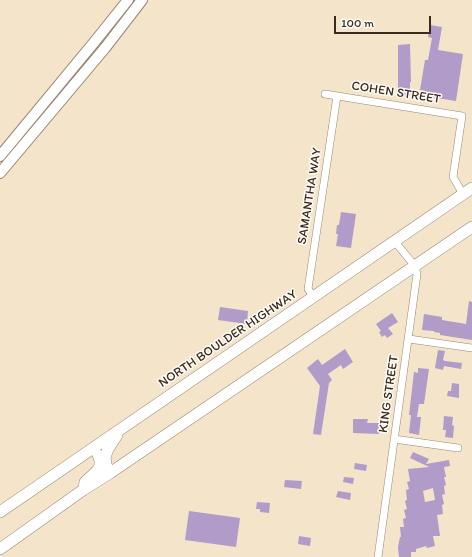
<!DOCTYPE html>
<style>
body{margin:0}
#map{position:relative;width:472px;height:557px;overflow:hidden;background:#f4e4ca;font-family:Itim,sans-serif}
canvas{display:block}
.scale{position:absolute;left:334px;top:16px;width:97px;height:18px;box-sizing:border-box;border:2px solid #3b2a1e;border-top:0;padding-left:5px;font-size:12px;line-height:14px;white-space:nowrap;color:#3b2a1e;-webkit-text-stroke:3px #fdfcf7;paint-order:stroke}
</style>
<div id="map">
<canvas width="472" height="557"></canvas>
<div class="scale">100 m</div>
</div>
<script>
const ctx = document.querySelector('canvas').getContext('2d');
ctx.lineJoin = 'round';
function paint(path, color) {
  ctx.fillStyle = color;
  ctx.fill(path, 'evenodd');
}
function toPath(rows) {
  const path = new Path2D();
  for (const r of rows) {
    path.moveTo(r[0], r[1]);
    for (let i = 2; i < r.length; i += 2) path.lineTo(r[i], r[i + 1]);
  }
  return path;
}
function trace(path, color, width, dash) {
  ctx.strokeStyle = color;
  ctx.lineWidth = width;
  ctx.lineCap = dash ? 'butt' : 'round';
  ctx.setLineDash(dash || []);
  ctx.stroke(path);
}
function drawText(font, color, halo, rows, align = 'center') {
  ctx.font = font + ' Itim,sans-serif';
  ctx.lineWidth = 3;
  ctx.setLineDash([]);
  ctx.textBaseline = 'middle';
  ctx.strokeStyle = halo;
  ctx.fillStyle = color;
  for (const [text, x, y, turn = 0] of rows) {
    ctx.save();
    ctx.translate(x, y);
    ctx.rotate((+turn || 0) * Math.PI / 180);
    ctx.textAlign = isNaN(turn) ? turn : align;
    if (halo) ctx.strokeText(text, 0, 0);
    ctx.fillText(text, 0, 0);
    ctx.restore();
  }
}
const building = toPath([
 [430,25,442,27,438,50,463,54,456,101,424,96,425,91,420,90,425,60,428,60,432,38,428,37],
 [410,44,411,82,410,82,410,96,398,97,398,45],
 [341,212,356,214,351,248,336,246,338,234,336,234,337,225,339,225],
 [469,301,472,302,472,340,440,335,440,333,434,332,434,331,422,330,424,314,442,317,442,320,466,324],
 [220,307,248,311,247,324,218,320],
 [392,313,398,322,388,328,393,334,387,338,385,335,382,337,379,332,381,331,376,324],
 [345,349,353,362,343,369,341,365,328,374,332,380,329,383,321,435,313,434,320,386,307,368,318,359,322,365],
 [438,350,445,351,443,360,445,361,462,363,461,369,444,366,443,370,435,368],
 [418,368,429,369,424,404,419,404,417,417,421,417,419,435,409,433,411,415,409,415,414,372,418,373],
 [452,383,459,384,459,398,447,396,448,391,451,391],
 [444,416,453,417,452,425,454,426,453,438,445,437,446,430,443,430],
 [353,419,368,419,367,423,379,423,379,434,353,433],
 [413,452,429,459,426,464,449,460,450,466,444,467,446,477,444,477,446,485,444,486,445,494,442,495,444,504,442,505,443,514,437,515,440,536,433,536,435,546,427,548,426,546,416,549,416,552,411,552,411,557,399,557,398,547,400,537,401,537,400,527,404,527,403,519,406,518,404,510,407,509,405,501,407,500,406,490,409,489,407,482,410,481,408,469,429,467,410,458],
 [433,488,435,500,425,502,423,491],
 [355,463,367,465,366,471,354,469],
 [344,477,354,478,353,484,343,482],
 [285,480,302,481,301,489,284,487],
 [338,491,351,493,350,500,336,497],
 [257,502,270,503,269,513,260,512,260,509,256,509],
 [189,511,240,518,236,547,185,540],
 [299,536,311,538,310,546,298,544]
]);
const street = toPath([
 [325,94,462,116,453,177,463,194],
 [314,297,308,289,337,96],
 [409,339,472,348],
 [394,439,458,448],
 [378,557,417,274,415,266,395,242]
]);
const secondary = toPath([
 [0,156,96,40,128,0],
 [0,173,105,48,142,0]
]);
const primary = toPath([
 [110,473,106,465,105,457,108,449,117,435],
 [84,488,85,482,97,471,100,466,100,460,98,455],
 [0,512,472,188],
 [0,549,83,490,110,473,472,227]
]);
const streetNames = [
 ["COHEN STREET",396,93,9],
 ["SAMANTHA WAY",310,196,-81],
 ["NORTH BOULDER HIGHWAY",228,339,-34],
 ["KING STREET",389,394,-82]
];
paint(building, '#b19bc9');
trace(street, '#988774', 8);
trace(secondary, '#988774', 12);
trace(primary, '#988774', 12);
trace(street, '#fff', 7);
trace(secondary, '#fff', 10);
trace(primary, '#fff', 11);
drawText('13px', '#3b2a1e', '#fdfcf7', streetNames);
</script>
